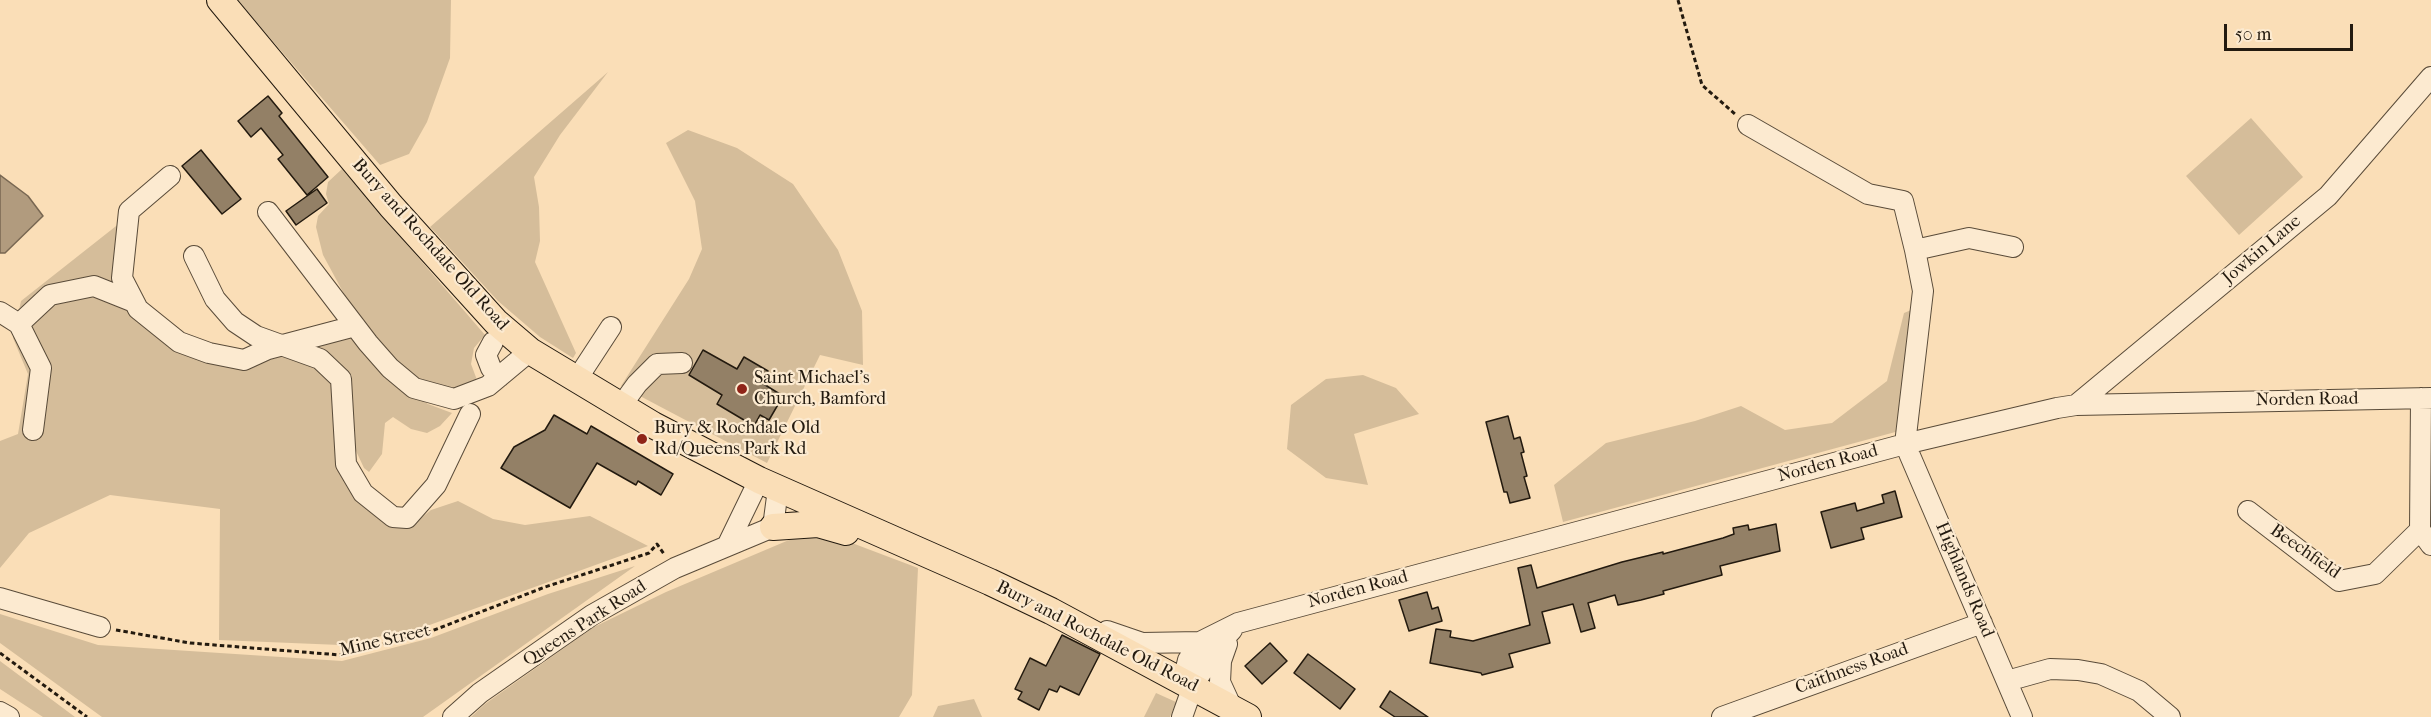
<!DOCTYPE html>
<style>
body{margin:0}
#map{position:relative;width:2431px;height:717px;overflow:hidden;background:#fadeb7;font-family:"IM FELL French Canon",serif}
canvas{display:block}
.scale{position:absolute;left:2224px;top:24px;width:129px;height:27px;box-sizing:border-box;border:3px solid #231a0f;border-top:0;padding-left:8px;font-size:18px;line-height:21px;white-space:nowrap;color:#231a0f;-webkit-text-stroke:4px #fcead0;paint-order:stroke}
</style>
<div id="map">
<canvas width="2431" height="717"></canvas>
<div class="scale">50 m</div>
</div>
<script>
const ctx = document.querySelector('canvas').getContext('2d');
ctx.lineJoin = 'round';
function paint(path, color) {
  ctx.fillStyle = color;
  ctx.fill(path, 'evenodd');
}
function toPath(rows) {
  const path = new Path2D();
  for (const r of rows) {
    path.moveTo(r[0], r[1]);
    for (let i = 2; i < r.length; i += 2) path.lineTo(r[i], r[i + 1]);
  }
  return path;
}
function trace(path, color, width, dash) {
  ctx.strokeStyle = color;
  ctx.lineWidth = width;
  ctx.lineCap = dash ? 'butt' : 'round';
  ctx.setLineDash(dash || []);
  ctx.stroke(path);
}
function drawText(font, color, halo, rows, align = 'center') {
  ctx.font = font + ' "IM FELL French Canon",serif';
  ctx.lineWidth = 4.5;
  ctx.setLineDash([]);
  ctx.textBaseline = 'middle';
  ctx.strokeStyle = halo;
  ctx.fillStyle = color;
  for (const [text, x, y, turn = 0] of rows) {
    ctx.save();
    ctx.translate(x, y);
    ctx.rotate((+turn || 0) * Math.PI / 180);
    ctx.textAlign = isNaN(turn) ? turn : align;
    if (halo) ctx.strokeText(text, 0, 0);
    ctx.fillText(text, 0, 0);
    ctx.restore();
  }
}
const green = toPath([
 [237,0,451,0,450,58,427,122,409,154,380,165],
 [608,72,560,135,534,177,539,207,540,241,535,262,576,353,573,358,540,337,498,301,430,227],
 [2251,118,2303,177,2239,235,2186,176],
 [688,130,737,148,793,184,838,250,862,311,863,365,820,355,767,463,621,386,689,279,702,249,695,201,666,143],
 [342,169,485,335,474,348,471,364,477,380,454,388,444,387,411,377,357,318,323,255,316,227,318,216,329,204,326,194,328,182],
 [125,219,114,300,153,330,248,365,284,356,308,361,332,382,336,397,335,444,347,487,370,512,390,525,412,525,431,510,458,501,493,519,525,525,590,516,648,546,424,627,340,645,219,640,220,509,110,495,29,533,0,568,0,441,18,434,28,374,13,338,21,301],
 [1916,308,1899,431,1563,522,1554,485,1606,443,1695,421,1741,406,1785,430,1832,423,1887,381,1904,313],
 [351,330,408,391,428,404,452,413,440,426,427,433,411,429,393,417,385,423,382,454,369,472,364,468,349,436,345,371,330,355,308,343],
 [1363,375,1396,388,1419,414,1354,434,1368,485,1326,478,1287,449,1291,405,1326,379],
 [815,529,918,568,912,695,899,717,471,717,485,704,594,627,666,592],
 [635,566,423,717,102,717,0,643,0,614,98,645,342,661,431,638,548,594],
 [0,661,75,717,43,717,0,689],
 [1156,693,1176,702,1170,717,1144,717],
 [974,699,982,717,933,717,938,706]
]);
const water = toPath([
 [0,175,28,196,43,216,5,253,0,253,0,175]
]);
const building = toPath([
 [268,96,282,113,279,116,328,177,307,195,278,159,283,155,261,128,251,137,238,121,268,96],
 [201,150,241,199,222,214,182,166,201,150],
 [317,189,327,203,296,225,286,211,317,189],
 [703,350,737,369,744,357,768,371,762,383,783,396,769,420,760,415,754,426,717,404,722,395,689,375,703,350],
 [554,415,587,434,591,426,673,474,661,495,638,481,636,485,597,463,570,508,501,468,514,447,545,430,554,415],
 [1508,416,1514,439,1520,437,1524,452,1521,453,1527,476,1524,477,1530,498,1510,503,1507,492,1504,492,1486,422,1508,416],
 [1895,491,1902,517,1861,528,1864,539,1831,548,1821,512,1855,503,1857,511,1884,503,1882,495,1895,491],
 [1776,524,1780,551,1720,566,1722,575,1663,591,1664,594,1641,600,1618,605,1615,595,1588,603,1595,628,1581,632,1573,604,1542,612,1550,643,1509,654,1513,667,1482,675,1481,673,1430,663,1436,629,1451,631,1450,637,1473,641,1530,625,1518,568,1531,565,1537,588,1622,562,1663,552,1663,554,1723,538,1734,534,1733,528,1748,525,1749,530,1776,524],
 [1427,592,1432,609,1438,607,1442,621,1409,631,1399,600,1427,592],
 [1062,635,1100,654,1079,695,1060,686,1057,692,1049,689,1039,710,1018,699,1022,692,1015,689,1030,658,1046,666,1062,635],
 [1270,643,1287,661,1262,684,1245,666,1270,643],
 [1308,654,1355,689,1340,709,1294,673,1308,654],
 [1390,691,1428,717,1395,717,1380,707,1390,691]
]);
const path = toPath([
 [1678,0,1702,85,1735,114],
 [116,630,190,643,340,655,429,632,545,587,649,553,657,544,664,554],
 [0,653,87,717]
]);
const minor = toPath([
 [1748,125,1868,194,1903,201,1915,250],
 [170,176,129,211,122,278,138,309,179,342,209,353,244,360,268,349,355,326],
 [268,212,368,343,390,368,414,388,454,399,488,386,530,351],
 [2013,247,1969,238,1915,250,1923,291,1905,444,2022,717],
 [194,256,215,299,235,322,256,336,320,359,341,379,346,464,363,493,393,517,407,518,436,485,470,414],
 [0,312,19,324,41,368,33,430],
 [19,324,50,295,94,286,134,302],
 [493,342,486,355,491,368,499,377],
 [577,379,611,327],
 [2421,398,2420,530,2431,545],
 [2076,405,2328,196,2431,77],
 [621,406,637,384,657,364,682,363],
 [2248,511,2339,581,2375,574,2420,530],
 [727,546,759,480],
 [0,598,100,627],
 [1107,631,1142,643,1200,642],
 [1227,644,1221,661,1220,682,1231,706],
 [1183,681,1188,660,1200,642,1238,623,1905,444,2057,408,2076,405,2431,398],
 [2007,681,2050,669,2078,670,2101,674,2139,691,2170,717],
 [0,712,9,717],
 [453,717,480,693,592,615,675,568,773,527,778,489],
 [1182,717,1193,686,1220,643,1232,630],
 [1722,717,1982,623]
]);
const major = toPath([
 [220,0,391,206,496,322,530,351,653,425,759,480,990,582,1051,611,1248,717],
 [773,527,818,524,846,532]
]);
const markers = [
 [742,389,6,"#8f2418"],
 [642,439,6,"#8f2418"]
];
const streetNames = [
 ["Bury and Rochdale Old Road",430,245,48],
 ["Jowkin Lane",2262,250,-40],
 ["Norden Road",2307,400,-1],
 ["Norden Road",1828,464,-15],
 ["Beechfield",2305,552,35],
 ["Highlands Road",1964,580,67],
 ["Norden Road",1358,590,-15],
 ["Queens Park Road",585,624,-33],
 ["Bury and Rochdale Old Road",1097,637,27],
 ["Mine Street",385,641,-13],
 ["Caithness Road",1852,669,-20]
];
const poiNames = [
 ["Saint Michael's",754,379],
 ["Church, Bamford",754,400],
 ["Bury & Rochdale Old",654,429],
 ["Rd/Queens Park Rd",654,450]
];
paint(green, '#d5bd9a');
paint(water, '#b19b7e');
trace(water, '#786752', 1.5);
paint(building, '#938066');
trace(building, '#231a0f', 1.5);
trace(minor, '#594b39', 22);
trace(major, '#231a0f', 28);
trace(path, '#231a0f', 3, [4.5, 3]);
trace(minor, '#fcead0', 20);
trace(major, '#fadeb7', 26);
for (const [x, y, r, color] of markers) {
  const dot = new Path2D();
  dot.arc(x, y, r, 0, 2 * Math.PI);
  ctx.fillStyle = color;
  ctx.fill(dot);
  trace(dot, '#fcead0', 2);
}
drawText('18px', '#231a0f', '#fcead0', streetNames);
drawText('18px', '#231a0f', '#fcead0', poiNames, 'left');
</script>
